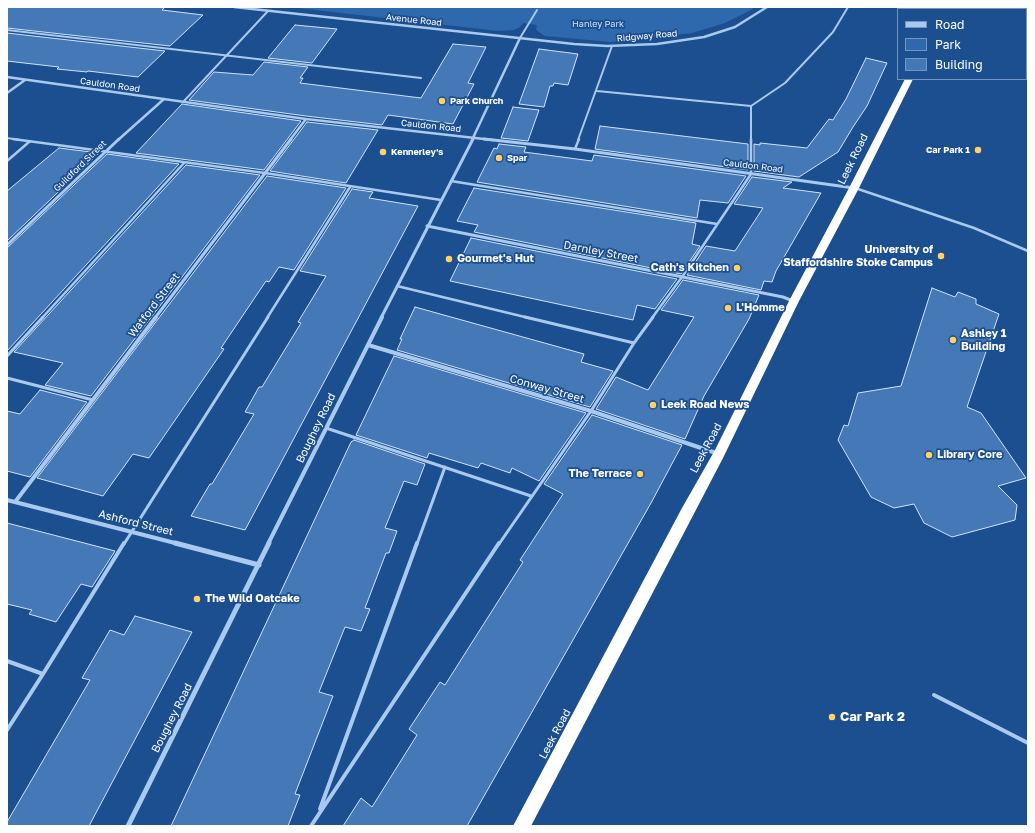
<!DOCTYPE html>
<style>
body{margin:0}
#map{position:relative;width:1035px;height:833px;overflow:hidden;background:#1b4f8f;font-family:"Golos Text",sans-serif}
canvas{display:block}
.frame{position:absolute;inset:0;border:8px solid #fff;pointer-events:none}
.legend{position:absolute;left:897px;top:8px;width:130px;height:72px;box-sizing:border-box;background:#1b4f8f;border:1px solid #7695bc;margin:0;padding:5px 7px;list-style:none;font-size:12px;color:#fff}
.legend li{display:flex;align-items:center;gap:8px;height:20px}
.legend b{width:20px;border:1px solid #7695bc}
</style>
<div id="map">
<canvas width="1035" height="833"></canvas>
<div class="frame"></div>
<ul class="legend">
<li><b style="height:5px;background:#a9c9ee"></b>Road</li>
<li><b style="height:11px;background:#2e69ad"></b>Park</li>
<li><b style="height:11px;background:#4478b7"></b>Building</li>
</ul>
</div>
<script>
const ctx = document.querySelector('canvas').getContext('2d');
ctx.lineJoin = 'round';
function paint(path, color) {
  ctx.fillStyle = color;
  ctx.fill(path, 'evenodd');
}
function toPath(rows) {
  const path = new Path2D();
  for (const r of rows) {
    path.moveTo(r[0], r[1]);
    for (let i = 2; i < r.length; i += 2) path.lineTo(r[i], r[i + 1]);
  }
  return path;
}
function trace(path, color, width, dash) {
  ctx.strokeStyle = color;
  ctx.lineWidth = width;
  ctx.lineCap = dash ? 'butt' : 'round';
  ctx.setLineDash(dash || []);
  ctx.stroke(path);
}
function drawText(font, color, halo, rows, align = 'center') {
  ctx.font = font + ' "Golos Text",sans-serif';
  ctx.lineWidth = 3.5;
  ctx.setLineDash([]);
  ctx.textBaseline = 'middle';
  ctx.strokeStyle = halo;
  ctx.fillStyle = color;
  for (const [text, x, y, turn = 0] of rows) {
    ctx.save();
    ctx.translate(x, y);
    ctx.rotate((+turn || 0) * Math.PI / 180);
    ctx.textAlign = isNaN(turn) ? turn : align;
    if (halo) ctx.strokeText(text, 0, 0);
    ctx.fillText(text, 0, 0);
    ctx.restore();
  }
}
const green = toPath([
 [289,7,754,7,751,10,725,23,692,33,611,42,545,36,536,30,537,25,523,23,520,27,514,30,498,31]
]);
const building = toPath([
 [7,7,165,7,162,10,203,15,170,46,7,28,7,7],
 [295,25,337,29,312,63,268,58,295,25],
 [7,33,165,51,138,77,88,71,87,72,57,69,59,67,7,61,7,33],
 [453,44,486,47,468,83,474,84,453,124,388,115,382,125,306,116,189,100,214,72,253,75,264,62,308,67,300,78,303,78,300,83,421,98,453,44],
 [539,49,578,54,568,85,554,83,553,86,550,86,544,107,519,104,539,49],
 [866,58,887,63,867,106,853,127,838,152,799,177,754,171,754,144,760,145,760,143,807,148,829,119,833,120,846,99,866,58],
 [182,104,301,121,264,170,136,153,182,104],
 [513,107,539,110,528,141,501,138,513,107],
 [307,122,378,130,346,183,270,171,307,122],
 [600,126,748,144,748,170,595,149,600,126],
 [499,144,526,147,524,152,592,161,594,155,746,176,728,203,700,200,697,218,477,182,494,148,497,149,499,144],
 [59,148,99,153,7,241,7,191,59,148],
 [107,154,179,164,7,351,7,248,107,154],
 [186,165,260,175,91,396,45,385,63,363,14,352,186,165],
 [267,176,346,188,294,270,279,267,269,282,266,281,221,348,224,349,149,458,133,454,103,496,37,478,267,176],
 [752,177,792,182,783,188,821,193,776,271,772,282,764,281,761,290,687,275,706,246,735,251,763,208,734,204,752,177],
 [474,188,696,223,692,244,700,246,681,274,474,232,478,225,457,221,474,188],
 [352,189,373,192,369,198,418,206,245,530,191,516,210,484,212,484,254,414,245,412,259,387,262,387,301,323,298,322,326,276,300,271,352,189],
 [471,238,677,279,655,309,637,305,633,320,450,281,471,238],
 [683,280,759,295,749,319,704,396,685,439,596,409,616,377,648,390,694,317,661,310,683,280],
 [932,288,955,297,958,292,976,299,976,304,999,314,967,407,981,413,1026,478,998,486,1017,505,1015,520,952,537,924,523,914,504,894,508,871,497,838,440,844,425,848,426,858,393,901,386,932,288],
 [415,307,584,354,581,362,613,371,590,407,397,350,402,339,400,339,415,307],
 [394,356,586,413,539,481,512,468,510,473,481,463,478,468,429,453,427,458,356,435,394,356],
 [40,390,87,402,30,477,7,471,7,411,20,414,40,390],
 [592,415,682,445,651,503,467,826,343,826,361,798,372,807,417,735,409,729,440,682,445,685,523,562,520,560,563,494,544,484,592,415],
 [354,440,425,464,417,485,404,481,385,528,397,531,389,553,386,553,365,608,370,609,361,631,345,627,319,692,333,696,295,794,300,795,288,826,171,826,351,442,354,440],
 [7,523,115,551,92,587,81,584,56,622,29,614,32,610,7,604,7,523],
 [135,616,192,632,89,826,7,826,7,822,90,680,82,678,110,630,124,635,135,616]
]);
const laneFar3 = toPath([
 [7,30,421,78],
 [520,38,537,10],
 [597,91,751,106,785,83,833,32,848,7],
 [184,101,268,11],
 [751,106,751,140],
 [7,138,20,140],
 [578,140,612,46]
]);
const laneFar2 = toPath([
 [13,139,265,173,441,200],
 [575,149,579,139],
 [7,161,29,142],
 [451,181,717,224],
 [855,188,974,228,1028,251],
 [397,286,529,318],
 [42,318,184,163],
 [267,318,350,187],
 [652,318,682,277,751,174,751,139]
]);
const laneFar1 = toPath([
 [525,317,634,343],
 [7,356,43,317],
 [7,378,93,400],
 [326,428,531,496],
 [124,544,268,317],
 [417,544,445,467],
 [499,544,591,411,634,343,653,317]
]);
const lane = toPath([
 [7,661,43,674,124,543],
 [934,695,1028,743],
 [7,730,43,674],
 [320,809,417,543],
 [311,826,499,543]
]);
const streetFar3 = toPath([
 [234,7,574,44,607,46,657,44,704,37,735,27,767,7],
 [7,77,306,119,493,140],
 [7,93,25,80],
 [118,140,164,99],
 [290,140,306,119],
 [472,140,520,38]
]);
const streetFar2 = toPath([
 [484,139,575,149,854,188],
 [427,226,783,297,793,301],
 [7,245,119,139],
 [155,318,291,139],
 [381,318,473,139]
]);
const streetFar1 = toPath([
 [368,345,591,411,719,454],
 [7,500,179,544],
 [15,502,156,317],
 [268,544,382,317]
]);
const street = toPath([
 [175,543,259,565],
 [128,826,269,543]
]);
const highway = toPath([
 [939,7,945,7,944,9,938,9,939,7],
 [905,79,913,79,859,188,799,301,723,458,531,826,513,826,682,508,715,450,789,301,849,188,905,79]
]);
const markers = [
 [442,101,4,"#ffd166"],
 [978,150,4,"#ffd166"],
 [383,152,4,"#ffd166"],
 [499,158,4,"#ffd166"],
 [941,256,4,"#ffd166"],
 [449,259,4,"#ffd166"],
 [737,268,4,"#ffd166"],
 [728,308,4,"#ffd166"],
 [953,340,4,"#ffd166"],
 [653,405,4,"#ffd166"],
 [929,455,4,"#ffd166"],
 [640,474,4,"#ffd166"],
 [197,599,4,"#ffd166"],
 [832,717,4,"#ffd166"]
];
const farStreetnames = [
 ["Avenue Road",414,20,6],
 ["Ridgway Road",647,36,-5],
 ["Cauldon Road",110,85,8],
 ["Cauldon Road",431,126,6],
 ["Guildford Street",80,166,-44],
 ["Cauldon Road",753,166,7]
];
const farParknames = [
 ["Hanley Park",598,24]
];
const farPoinames = [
 ["Park Church",450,101],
 ["Car Park 1",970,150,"right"],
 ["Kennerley's",391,152],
 ["Spar",507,158]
];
const streetNames = [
 ["Leek Road",853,159,-64],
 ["Darnley Street",601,252,11],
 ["Watford Street",154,305,-53],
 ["Conway Street",547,389,16],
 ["Boughey Road",316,428,-64],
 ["Leek Road",706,448,-62],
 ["Ashford Street",136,523,14],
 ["Boughey Road",172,718,-63],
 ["Leek Road",555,734,-62]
];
const poiNames = [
 ["University of",933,250,"right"],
 ["Staffordshire Stoke Campus",933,263,"right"],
 ["Gourmet's Hut",457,259],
 ["Cath's Kitchen",729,268,"right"],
 ["L'Homme",736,308],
 ["Ashley 1",961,334],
 ["Building",961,347],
 ["Leek Road News",661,405],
 ["Library Core",937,455],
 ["The Terrace",632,474,"right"],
 ["The Wild Oatcake",205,599]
];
const nearPoinames = [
 ["Car Park 2",840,717]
];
paint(green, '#2e69ad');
paint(building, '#4478b7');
trace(building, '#cfe3fa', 1);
trace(laneFar3, '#a9c9ee', 2);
trace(laneFar2, '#a9c9ee', 2.5);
trace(laneFar1, '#a9c9ee', 3);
trace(lane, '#a9c9ee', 4);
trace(streetFar3, '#a9c9ee', 2.5);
trace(streetFar2, '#a9c9ee', 3);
trace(streetFar1, '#a9c9ee', 4);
trace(street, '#a9c9ee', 5);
paint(highway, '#fff');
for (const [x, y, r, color] of markers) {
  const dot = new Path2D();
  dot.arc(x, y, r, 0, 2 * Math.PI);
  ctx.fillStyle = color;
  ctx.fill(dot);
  trace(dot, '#1b4f8f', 1.5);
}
drawText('9px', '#fff', '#1b4f8f', farStreetnames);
drawText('9px', '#cfe3fa', '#1b4f8f', farParknames);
drawText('bold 9px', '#fff', '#1b4f8f', farPoinames, 'left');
drawText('11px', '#fff', '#1b4f8f', streetNames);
drawText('bold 11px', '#fff', '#1b4f8f', poiNames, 'left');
drawText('bold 13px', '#fff', '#1b4f8f', nearPoinames, 'left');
</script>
